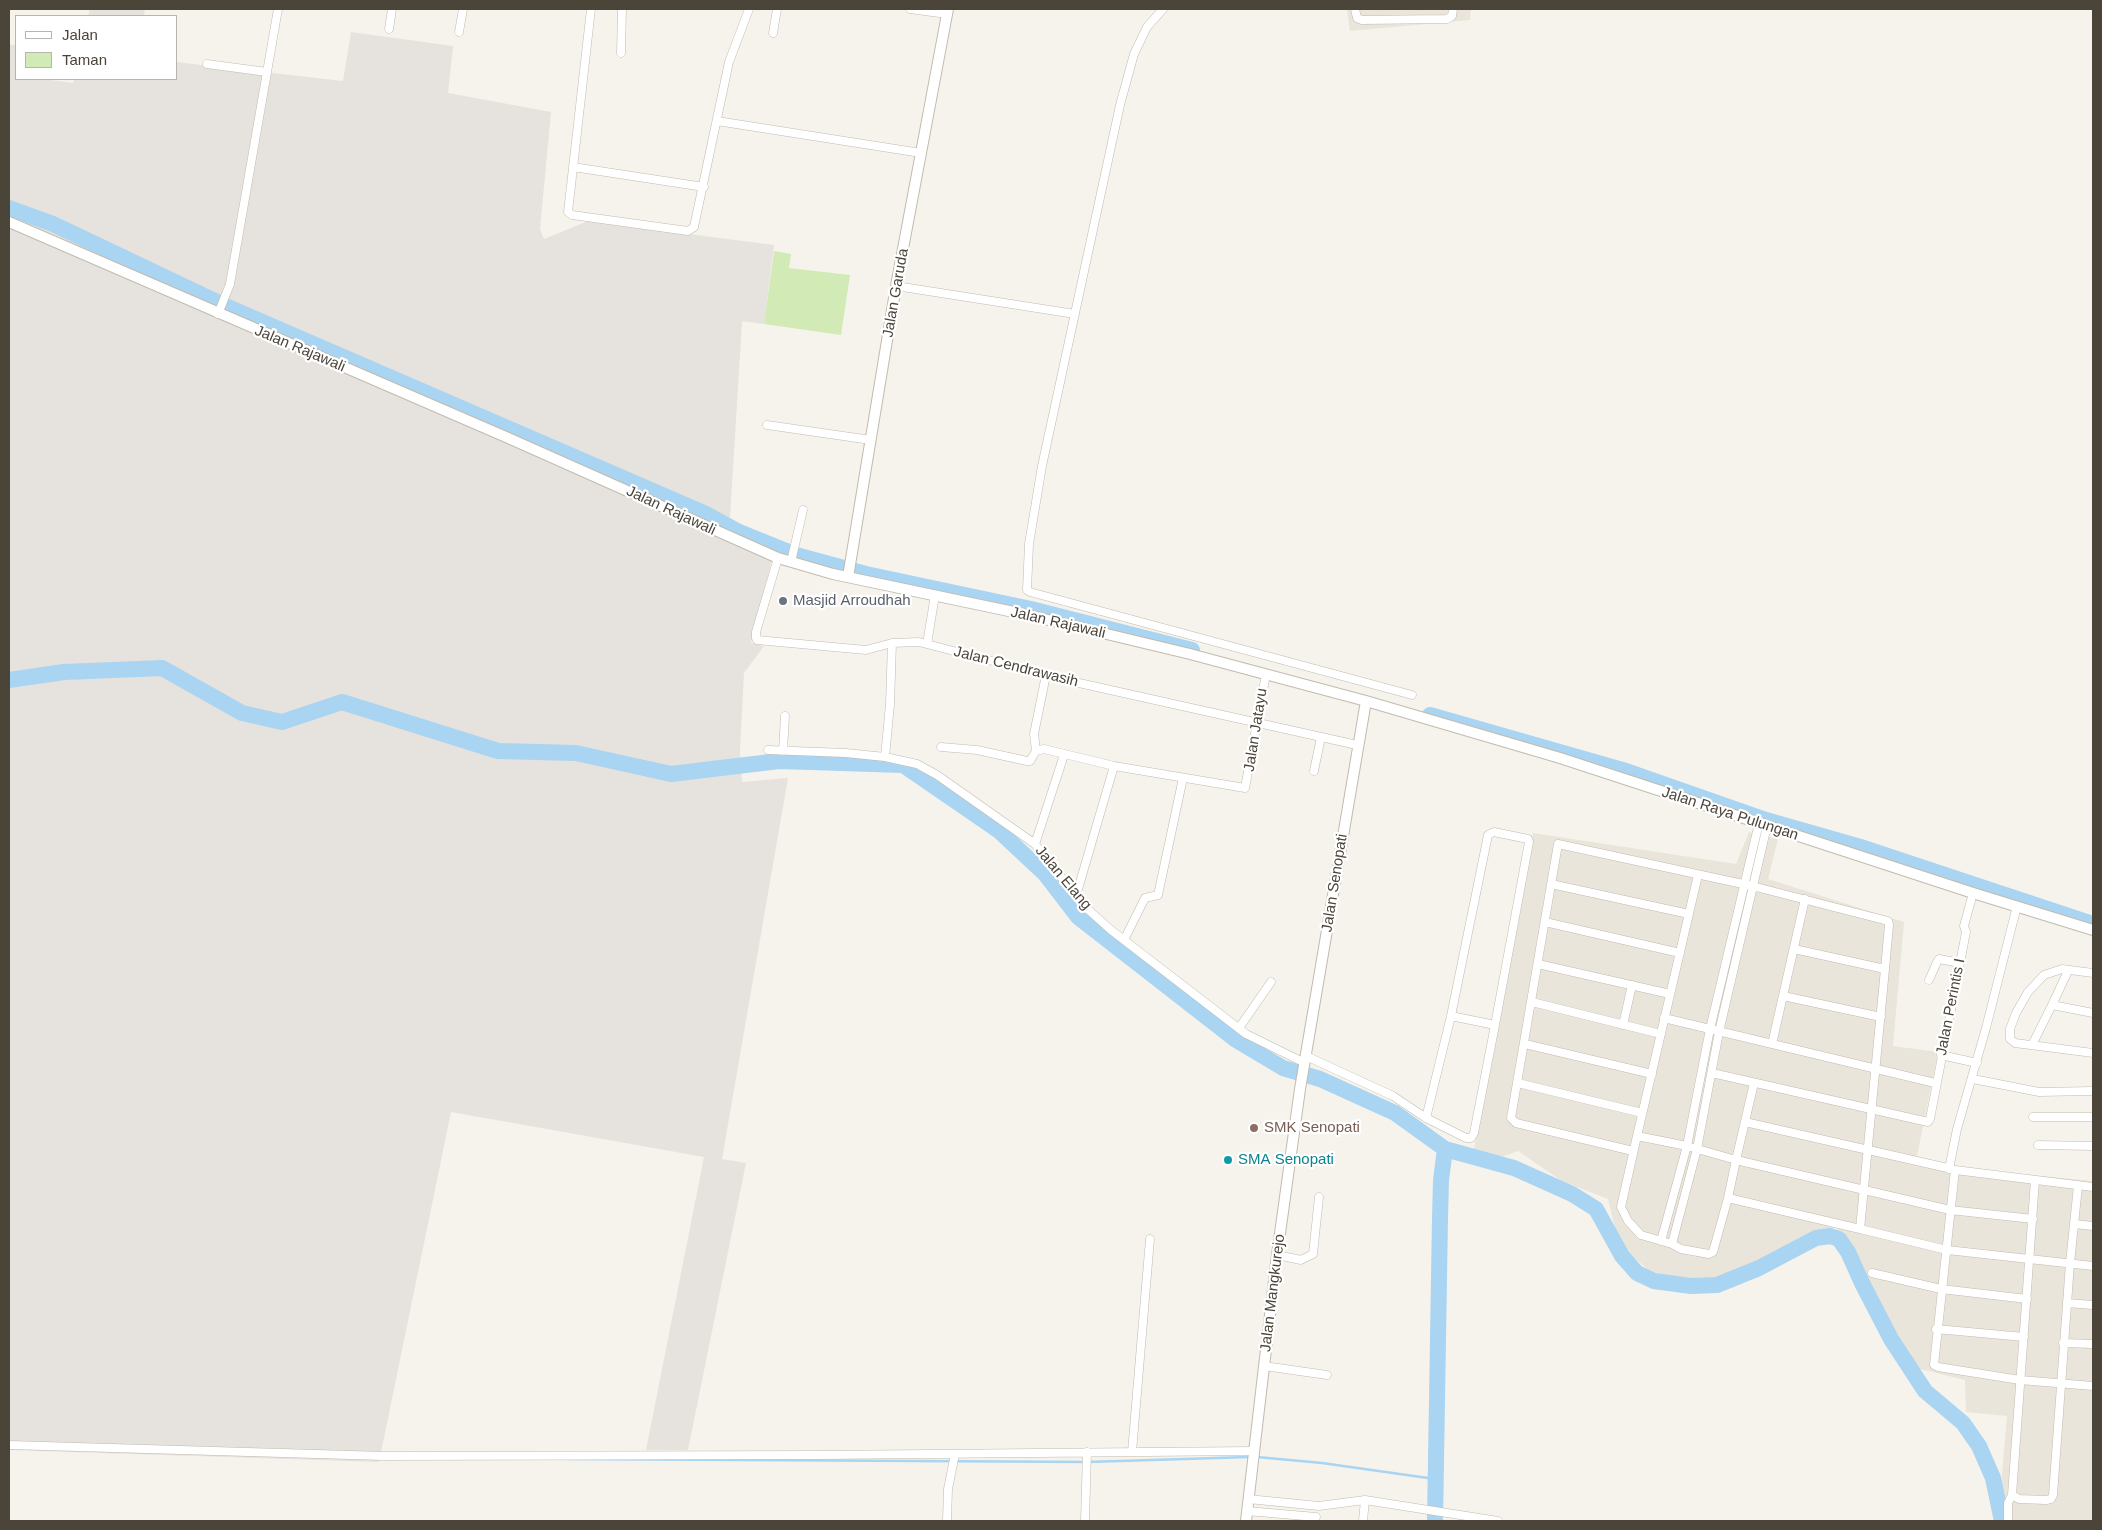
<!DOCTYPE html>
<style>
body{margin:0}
#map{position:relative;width:2102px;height:1530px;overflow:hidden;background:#f6f3ec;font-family:Helvetica,sans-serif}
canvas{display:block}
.frame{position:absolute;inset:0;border:10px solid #4b4439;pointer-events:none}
.legend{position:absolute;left:15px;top:15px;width:162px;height:65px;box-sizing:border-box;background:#fff;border:1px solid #b7b4b0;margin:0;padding:6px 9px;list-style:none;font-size:15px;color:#4b4439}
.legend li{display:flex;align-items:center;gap:10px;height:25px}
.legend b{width:25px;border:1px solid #b7b4b0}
</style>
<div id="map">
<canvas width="2102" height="1530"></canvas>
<div class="frame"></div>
<ul class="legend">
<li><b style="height:6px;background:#fff"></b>Jalan</li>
<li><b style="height:14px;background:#d2eab5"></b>Taman</li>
</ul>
</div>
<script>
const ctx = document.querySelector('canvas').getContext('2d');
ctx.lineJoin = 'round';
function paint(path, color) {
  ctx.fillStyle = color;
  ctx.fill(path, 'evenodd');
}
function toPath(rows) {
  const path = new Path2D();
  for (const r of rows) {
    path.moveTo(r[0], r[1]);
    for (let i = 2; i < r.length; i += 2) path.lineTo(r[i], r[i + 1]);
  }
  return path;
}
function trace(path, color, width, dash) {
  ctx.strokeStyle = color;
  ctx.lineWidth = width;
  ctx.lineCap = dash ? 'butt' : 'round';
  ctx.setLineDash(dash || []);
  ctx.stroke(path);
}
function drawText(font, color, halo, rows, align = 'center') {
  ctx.font = font + ' Helvetica,sans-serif';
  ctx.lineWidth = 4.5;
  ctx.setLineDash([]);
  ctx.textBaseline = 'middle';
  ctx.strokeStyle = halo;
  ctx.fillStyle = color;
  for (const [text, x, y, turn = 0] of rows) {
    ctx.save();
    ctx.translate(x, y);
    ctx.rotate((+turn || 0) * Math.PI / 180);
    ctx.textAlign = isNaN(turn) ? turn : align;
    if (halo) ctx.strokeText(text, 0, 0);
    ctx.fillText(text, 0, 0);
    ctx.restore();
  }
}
const residential = toPath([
 [1347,9,1471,9,1470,20,1350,31],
 [1749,832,1778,839,1768,879,1904,922,1893,1046,1938,1052,1917,1156,1965,1169,2093,1181,2093,1521,2001,1521,1999,1508,2007,1416,1966,1412,1965,1380,1912,1367,1856,1258,1836,1227,1701,1286,1650,1271,1619,1245,1608,1199,1562,1181,1518,1151,1499,1158,1474,1149,1533,833,1736,864]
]);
const industrial = toPath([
 [90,9,145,9,144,16,88,16],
 [351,32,453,46,448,93,551,112,540,229,544,239,588,221,774,245,764,324,742,321,729,535,773,555,751,643,764,646,744,673,740,751,742,782,788,778,722,1159,746,1163,688,1450,646,1450,704,1157,451,1112,379,1462,9,1450,9,45,16,45,16,79,43,79,73,83,74,79,176,79,176,62,343,81]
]);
const green = toPath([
 [774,251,791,254,789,268,850,275,841,335,764,324]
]);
const stream = toPath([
 [1257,1457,1322,1463,1435,1479],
 [568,1459,1087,1462,1249,1457]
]);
const river = toPath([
 [9,208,53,224,221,304,704,513,739,532,796,555,866,574,1031,609,1192,650],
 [9,680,64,672,162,668,242,713,282,722,342,702,498,751,576,753,671,774,779,761,903,765,999,831,1045,874,1078,917,1236,1040,1283,1068,1320,1079,1395,1113,1445,1149,1514,1168,1572,1194,1596,1209,1622,1256,1637,1273,1654,1281,1691,1286,1717,1285,1759,1268,1816,1238,1830,1236,1839,1239,1848,1252,1862,1283,1891,1339,1925,1391,1963,1423,1979,1446,1993,1478,2002,1521],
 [1430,715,1626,771,1766,820,1864,848,2093,924],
 [1435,1521,1440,1218,1441,1180,1445,1149]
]);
const minor = toPath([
 [591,9,568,212,572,215,688,231,694,227,729,62,749,9],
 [910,9,947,14],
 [1163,9,1147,27,1134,54,1120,105,1042,466,1029,544,1027,590,1030,592,1412,695],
 [1355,9,1357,18,1362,20,1447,19,1452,16,1453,9],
 [389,29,392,9],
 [459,32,463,9],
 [773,33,777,9],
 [621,53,622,9],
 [207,64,267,72],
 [717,121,921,153],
 [573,167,704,187],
 [896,286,1075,314],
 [218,314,230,284,278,9],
 [767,425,871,440],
 [778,558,756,632,756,638,757,640,866,650,892,643,919,642,1061,679,1357,745],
 [791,562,803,510],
 [927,644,935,595],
 [941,747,977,750,1027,761,1030,761,1036,751,1044,749,1114,766,1245,788,1266,674],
 [768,750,846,753,885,757,917,764,937,775,1035,844,1083,905,1111,930,1246,1034,1305,1063],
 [783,751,785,716],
 [1036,751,1034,734,1046,675],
 [885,757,890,704,892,643],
 [1314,771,1321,737],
 [1035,844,1064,755],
 [1551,884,1689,914],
 [1076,896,1114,766],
 [1545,922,1680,953],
 [1124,940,1145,898,1158,895,1183,778],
 [1794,949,1885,969],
 [1538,964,1670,994],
 [2068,971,2052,1005,2093,1013],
 [2093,973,2062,969,2044,975,2028,992,2016,1013,2010,1029,2010,1039,2015,1043,2093,1053],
 [1929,980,1937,962,1939,959,1960,963],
 [1783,996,1881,1017],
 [1532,1002,1661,1034],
 [1451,1016,1495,1025],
 [1664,1018,1935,1083],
 [1623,1025,1632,985],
 [1239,1028,1271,982],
 [1525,1044,1652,1074],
 [1772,1044,1805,899],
 [2032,1045,2052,1005],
 [1941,1055,1977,1063],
 [1306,1056,1393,1096,1426,1118,1466,1138,1471,1138,1474,1133,1495,1025,1529,842,1528,839,1494,832,1488,835,1451,1016,1426,1118],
 [1712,1073,1928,1122,1930,1119,1966,932,1964,926,1973,893],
 [1973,1079,2039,1092,2093,1091],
 [1518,1083,1642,1113],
 [1754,1083,1736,1160,1728,1198,1713,1252,1709,1254,1681,1249,1672,1244,1641,1235,1628,1221,1621,1207,1637,1136,1687,1146,1736,1160,1950,1210,2033,1219],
 [2033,1117,2093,1117],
 [1745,1122,1952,1169],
 [1637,1136,1698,875],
 [2038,1145,2093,1146],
 [1633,1151,1516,1123,1511,1118,1558,844,1752,886,1888,921,1889,925,1885,969,1860,1229,1947,1250,2093,1266],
 [1949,1169,1957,1129,1986,1028,2017,906],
 [2035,1180,2012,1495,2019,1499,2046,1500,2051,1499,2053,1495,2070,1263,2078,1186],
 [2093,1187,1955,1170,1934,1365,1938,1367,2020,1380,2093,1386],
 [1728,1198,1860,1229],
 [2074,1224,2093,1226],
 [1661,1241,1687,1146,1710,1029,1759,823],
 [1672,1244,1697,1149,1719,1032,1767,826],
 [1277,1255,1301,1260,1313,1254,1319,1197],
 [1872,1273,1941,1289,2027,1299],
 [2067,1303,2093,1305],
 [1936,1329,2024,1337],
 [2063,1343,2093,1344],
 [1264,1366,1327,1375],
 [9,1445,384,1456,820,1455,1253,1451],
 [1132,1452,1150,1239],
 [1248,1499,1319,1506,1365,1500,1498,1521],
 [1247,1511,1316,1517],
 [947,1521,948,1489,955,1454],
 [1085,1521,1087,1452],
 [1363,1521,1365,1500],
 [2008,1521,2008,1503,2012,1495]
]);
const tertiary = toPath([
 [9,222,506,437,778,558,833,574,1023,614,1190,654,1366,701,1560,758,1973,893,2093,930],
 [848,577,896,286,948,9],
 [1246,1521,1277,1255,1300,1089,1366,701]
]);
const markers = [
 [783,601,5,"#6b7280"],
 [1254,1128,5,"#8d6e63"],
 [1228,1160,5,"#0f9aa8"]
];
const streetNames = [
 ["Jalan Garuda",896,293,-80],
 ["Jalan Rajawali",300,349,23],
 ["Jalan Rajawali",671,511,25],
 ["Jalan Rajawali",1058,623,13],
 ["Jalan Cendrawasih",1016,667,14],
 ["Jalan Jatayu",1256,730,-81],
 ["Jalan Raya Pulungan",1730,814,18],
 ["Jalan Elang",1063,878,50],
 ["Jalan Senopati",1335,883,-81],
 ["Jalan Perintis I",1951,1007,-79],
 ["Jalan Mangkurejo",1273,1293,-83]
];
const worshipNames = [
 ["Masjid Arroudhah",793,601]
];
const educationNames = [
 ["SMK Senopati",1264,1128]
];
const cultureNames = [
 ["SMA Senopati",1238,1160]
];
paint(residential, '#eae5da');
paint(industrial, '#e6e2dd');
paint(green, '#d2eab5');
trace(stream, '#a9d4f2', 2.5);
trace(river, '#a9d4f2', 16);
trace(minor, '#c2bbae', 9);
trace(tertiary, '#c2bbae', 12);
trace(minor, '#fff', 8);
trace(tertiary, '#fff', 10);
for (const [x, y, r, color] of markers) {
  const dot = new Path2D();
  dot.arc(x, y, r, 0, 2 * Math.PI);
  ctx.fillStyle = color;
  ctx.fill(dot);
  trace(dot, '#fff', 2);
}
drawText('15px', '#4b4439', '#fff', streetNames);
drawText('15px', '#5b616d', '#fff', worshipNames, 'left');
drawText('15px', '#785e54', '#fff', educationNames, 'left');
drawText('15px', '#0d838f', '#fff', cultureNames, 'left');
</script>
